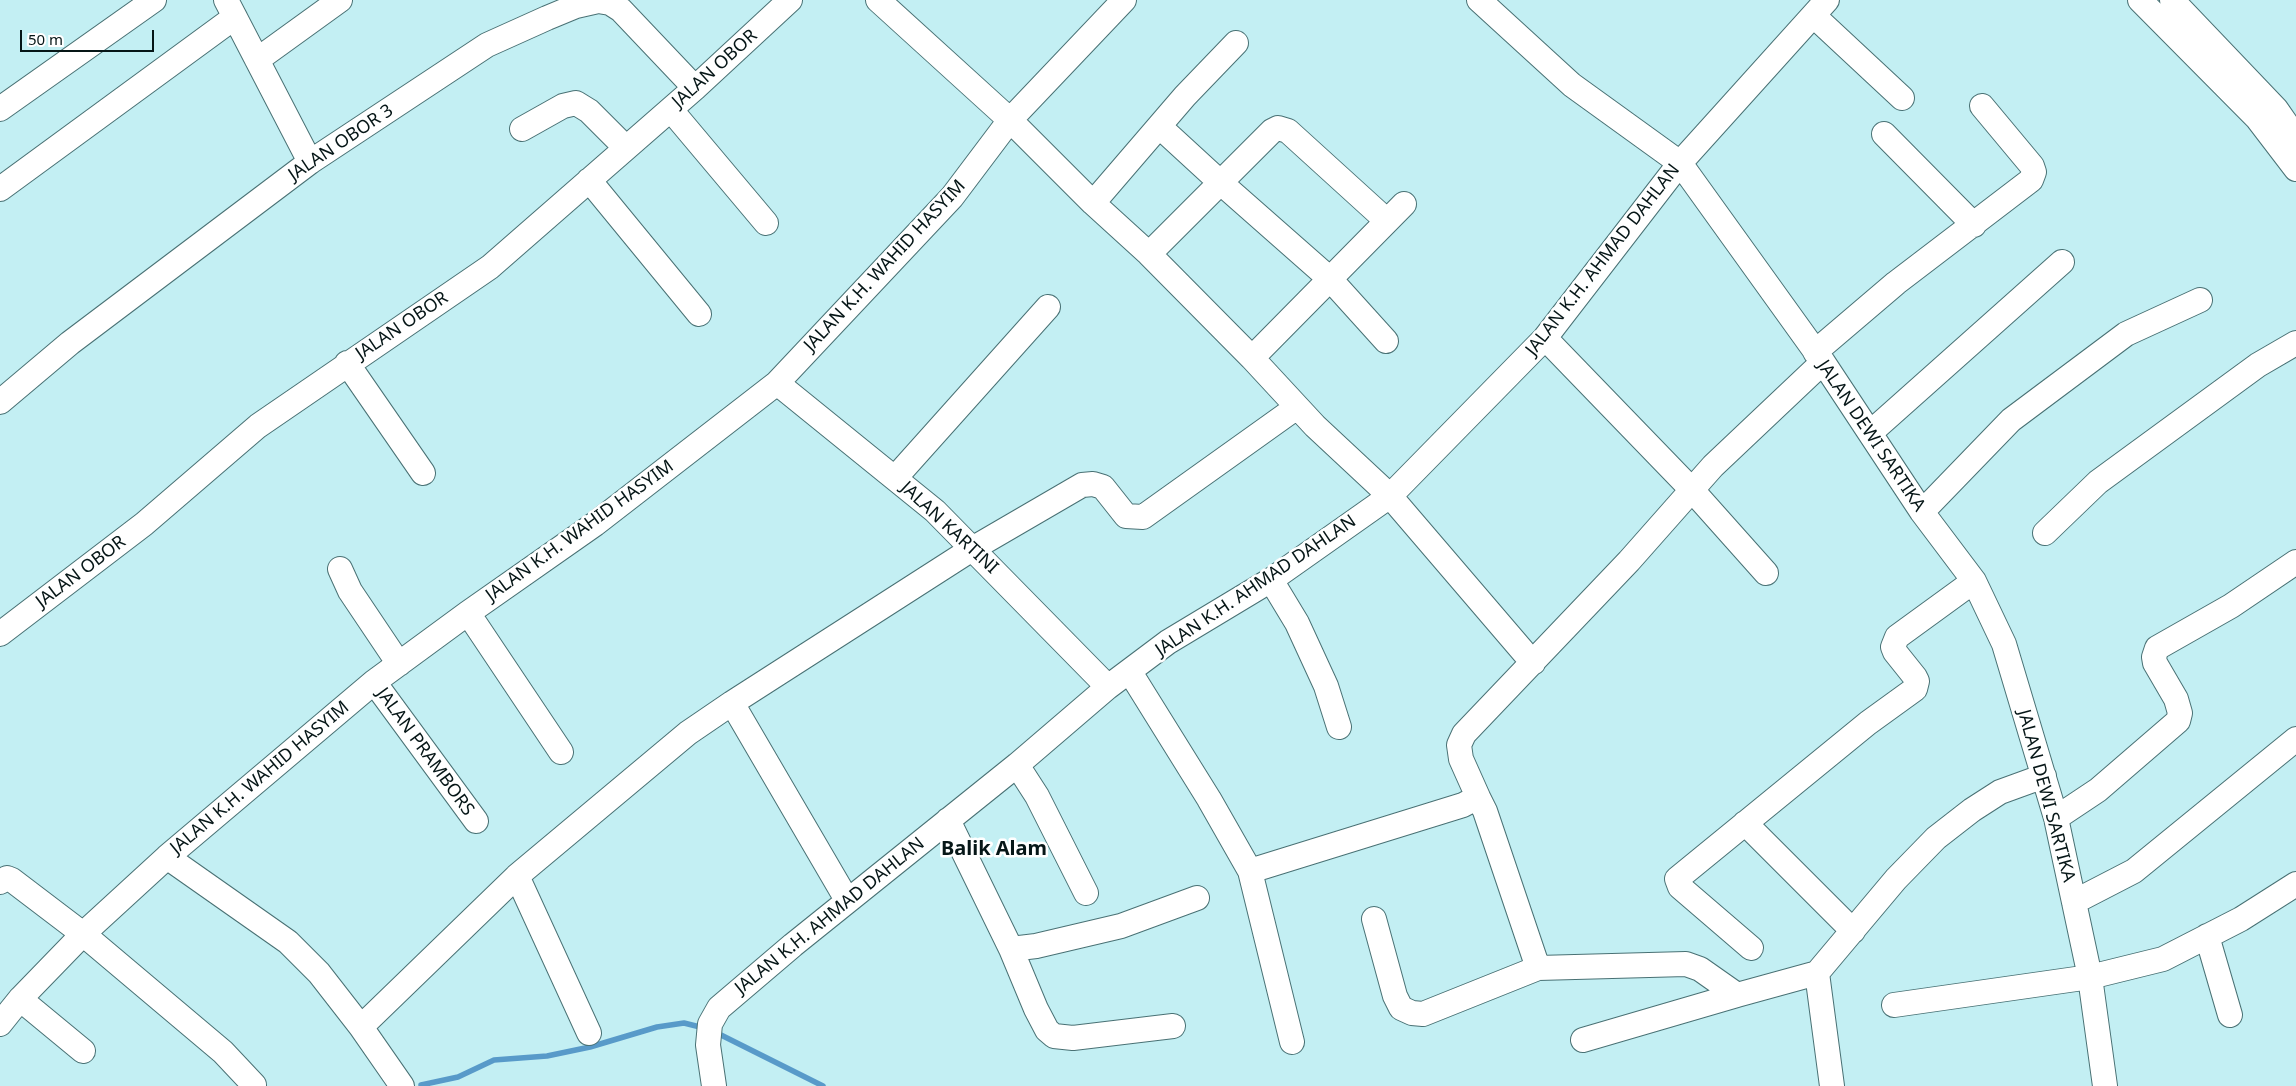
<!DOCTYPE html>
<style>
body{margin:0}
#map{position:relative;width:2296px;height:1086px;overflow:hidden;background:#c3eff3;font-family:"Noto Sans",sans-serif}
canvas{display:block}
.scale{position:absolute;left:20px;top:30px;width:134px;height:22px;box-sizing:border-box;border:2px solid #061617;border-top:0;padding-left:6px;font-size:15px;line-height:18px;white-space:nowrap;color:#061617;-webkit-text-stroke:4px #fff;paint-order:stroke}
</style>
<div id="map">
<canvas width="2296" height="1086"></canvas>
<div class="scale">50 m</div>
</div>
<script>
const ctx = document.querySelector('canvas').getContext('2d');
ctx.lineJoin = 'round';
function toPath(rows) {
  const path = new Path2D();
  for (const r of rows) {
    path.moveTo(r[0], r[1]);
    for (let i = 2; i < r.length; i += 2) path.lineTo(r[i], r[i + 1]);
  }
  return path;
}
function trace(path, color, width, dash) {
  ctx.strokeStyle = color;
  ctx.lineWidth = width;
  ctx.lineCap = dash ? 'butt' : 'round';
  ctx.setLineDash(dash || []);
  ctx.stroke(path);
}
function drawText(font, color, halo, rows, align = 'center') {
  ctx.font = font + ' "Noto Sans",sans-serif';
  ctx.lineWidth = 5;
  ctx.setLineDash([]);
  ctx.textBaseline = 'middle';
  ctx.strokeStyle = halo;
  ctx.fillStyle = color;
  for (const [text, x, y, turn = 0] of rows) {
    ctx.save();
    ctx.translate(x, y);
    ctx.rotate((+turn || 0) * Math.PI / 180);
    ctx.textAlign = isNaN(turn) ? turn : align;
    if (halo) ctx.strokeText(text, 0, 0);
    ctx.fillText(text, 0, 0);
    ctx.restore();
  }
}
const stream = toPath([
 [715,1032,823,1086],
 [421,1085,458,1077,494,1060,547,1056,590,1047,657,1027,684,1023,704,1028]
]);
const minor = toPath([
 [226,0,310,162],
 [878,0,1010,120,1093,203,1149,254,1252,358,1315,426,1390,496,1533,663],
 [1479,0,1572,85,1680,163,1823,362,1922,512,1974,581,2004,644,2056,818,2090,977,2105,1086],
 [2140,0,2257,118,2296,169],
 [2172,0,2276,109,2296,138],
 [1814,16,1902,98],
 [257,60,340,0],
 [0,109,154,0],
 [671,110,766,223],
 [1160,127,1221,183,1330,279,1386,341],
 [522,129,563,106,576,103,589,111,626,148],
 [1884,134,1974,225],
 [589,180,699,314],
 [0,189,235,17],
 [1093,203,1185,96,1236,43],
 [1149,254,1272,131,1278,128,1288,131,1387,221],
 [1545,338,1692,490,1766,573],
 [1815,352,1896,283,2031,180,2034,172,2032,166,1982,106],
 [1252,358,1404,204],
 [347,363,423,473],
 [777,383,935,511,1108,687],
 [0,402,70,343,310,162,487,45,547,18,576,6,598,1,610,3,621,10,695,88],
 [1870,433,2062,262],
 [895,478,1048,307],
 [1922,512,2011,420,2126,334,2200,300],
 [2045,533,2098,482,2258,365,2296,343],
 [340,569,350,591,399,664],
 [1271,580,1297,623,1326,686,1339,727],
 [468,613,561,752],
 [0,634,144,524,258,426,490,267,695,88,790,0],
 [1130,672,1209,799,1250,871,1292,1042],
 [374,682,476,821],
 [732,703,847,900],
 [1017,765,1037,796,1086,893],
 [2056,818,2098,790,2178,721,2180,713,2176,699,2155,663,2154,657,2157,648,2231,606,2296,562],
 [948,820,1011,949,1036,946,1121,926,1197,898],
 [1745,823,1853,931],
 [167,857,288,942,319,973,361,1027,402,1086],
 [1250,871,1463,805,1478,797,1461,759,1459,745,1464,734,1629,561,1713,466,1823,362],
 [517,876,589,1033],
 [0,882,7,878,12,880,83,934,223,1052,254,1085],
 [2074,902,2134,871,2296,739],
 [1374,919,1395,996,1401,1008,1412,1013,1423,1014,1538,968,1485,811,1478,797],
 [2207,936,2230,1015],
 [1751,948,1680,887,1677,879,1868,723,1915,689,1917,681,1915,677,1895,652,1893,647,1897,637,1974,581],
 [1011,949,1036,1009,1047,1030,1054,1036,1073,1038,1173,1026],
 [1538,968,1686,964,1700,969,1737,995,1817,973,1896,879,1936,838,1972,810,2000,792,2044,776],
 [1817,973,1832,1086],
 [20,999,83,1051],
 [1894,1005,2090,977,2163,959,2241,919,2296,884],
 [0,1024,20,999,83,934,167,857,374,682,468,613,595,524,777,383,952,197,1010,120,1124,0],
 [361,1027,517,876,688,733,732,703,972,549,1082,485,1093,484,1103,487,1126,516,1143,517,1297,407],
 [1583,1040,1737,995],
 [714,1086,708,1045,710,1024,719,1008,793,945,1017,765,1108,687,1168,642,1271,580,1390,496,1545,338,1680,163,1827,0]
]);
const streetNames = [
 ["JALAN OBOR",715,69,-42],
 ["JALAN OBOR 3",341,143,-34],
 ["JALAN K.H. AHMAD DAHLAN",1603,260,-52],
 ["JALAN K.H. WAHID HASYIM",885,266,-47],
 ["JALAN OBOR",402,326,-34],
 ["JALAN DEWI SARTIKA",1871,436,56],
 ["JALAN KARTINI",949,528,43],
 ["JALAN K.H. WAHID HASYIM",580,531,-36],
 ["JALAN OBOR",81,572,-37],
 ["JALAN K.H. AHMAD DAHLAN",1256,586,-34],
 ["JALAN PRAMBORS",425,752,54],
 ["JALAN K.H. WAHID HASYIM",260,778,-40],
 ["JALAN DEWI SARTIKA",2046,796,75],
 ["JALAN K.H. AHMAD DAHLAN",830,916,-39]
];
const quarterNames = [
 ["Balik Alam",994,849]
];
trace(stream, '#589ac9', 5.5);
trace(minor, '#497174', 26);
trace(minor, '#fff', 24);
drawText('18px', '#061617', '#fff', streetNames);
drawText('bold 20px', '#061617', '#fff', quarterNames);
</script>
